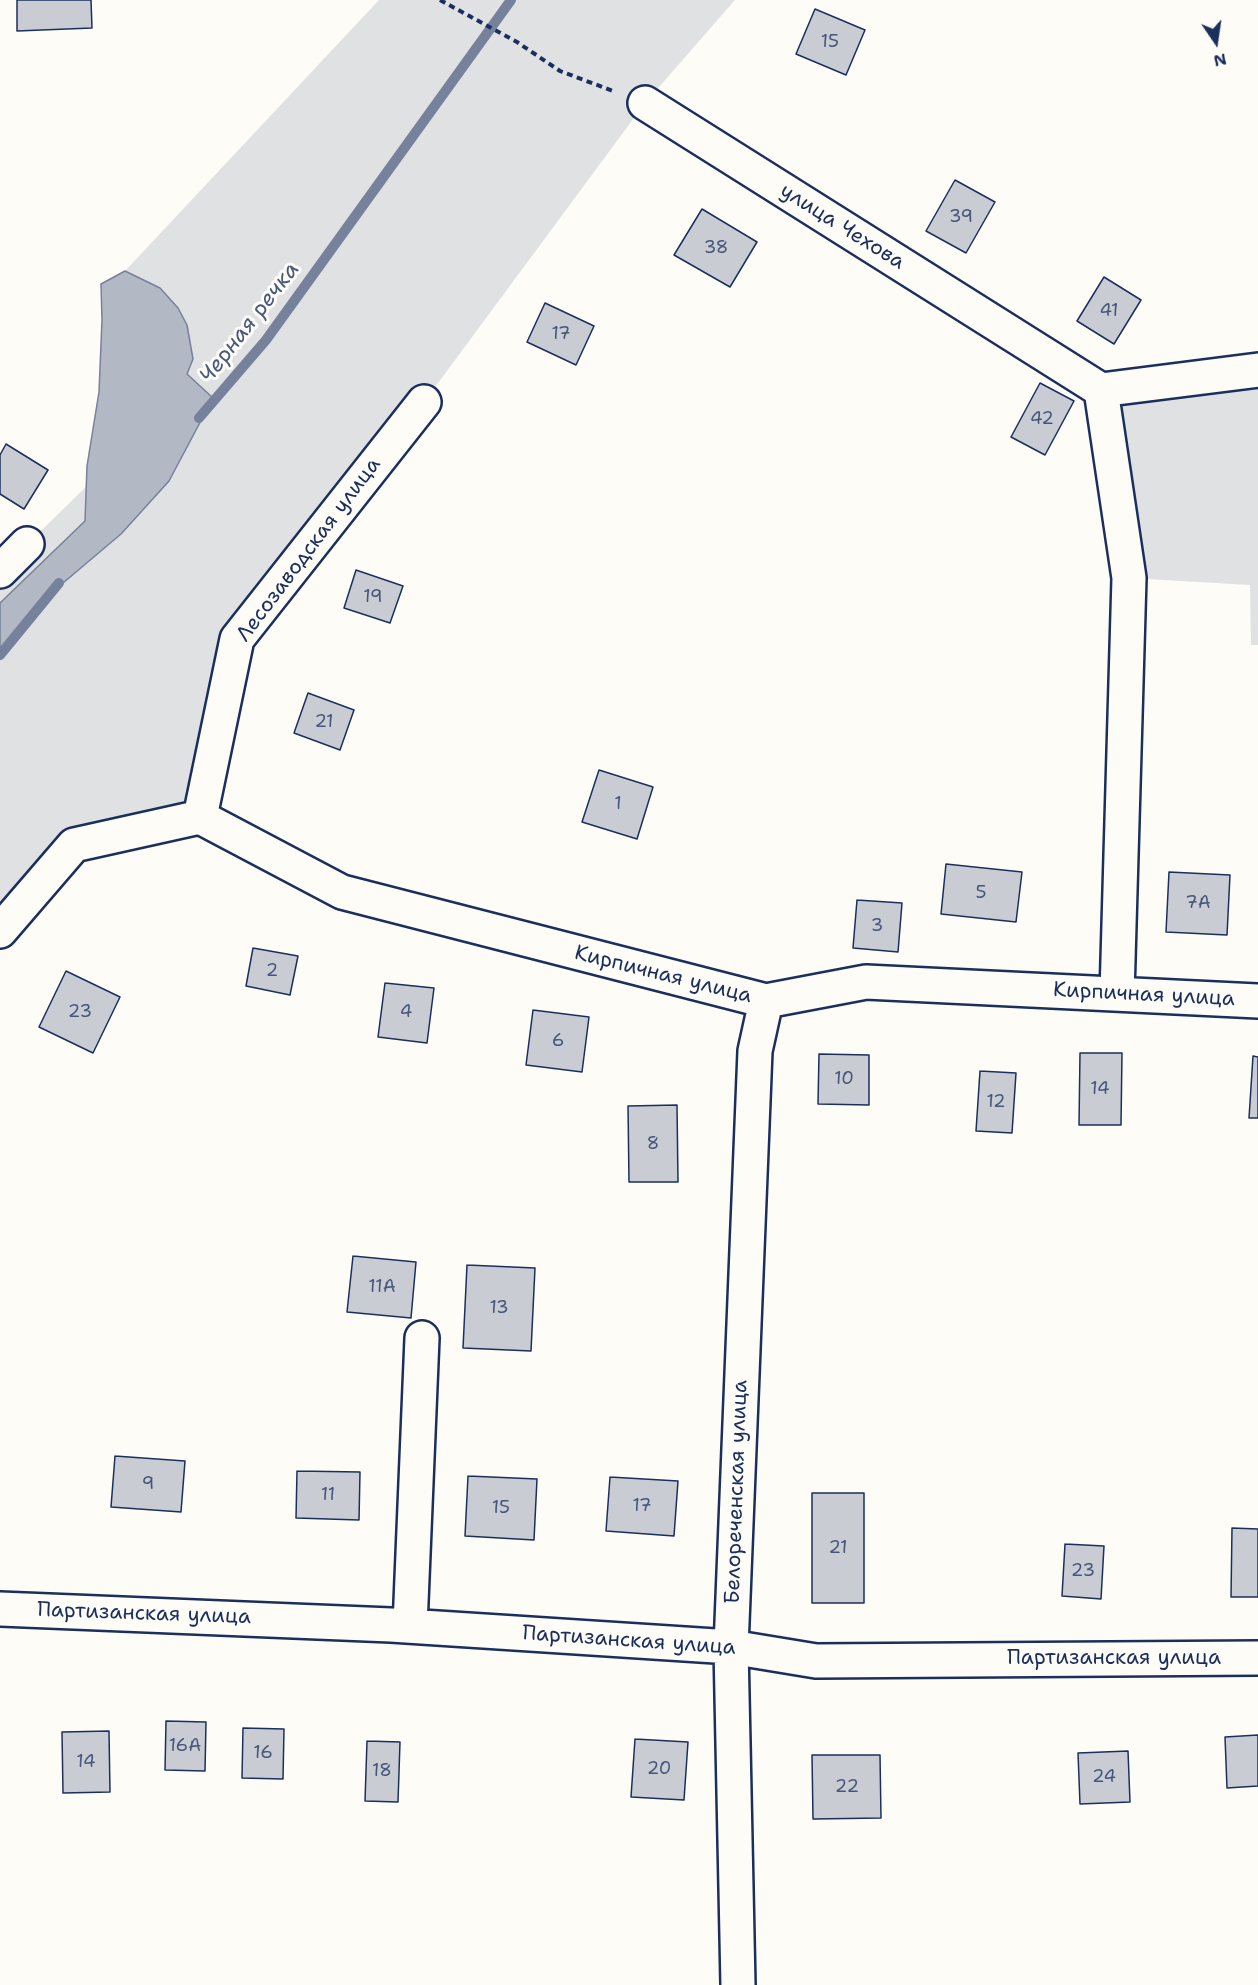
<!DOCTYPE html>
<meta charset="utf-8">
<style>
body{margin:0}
#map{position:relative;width:1258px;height:1985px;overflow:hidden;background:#fdfcf7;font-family:"Shantell Sans",sans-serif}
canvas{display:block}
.north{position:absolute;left:1186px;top:12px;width:60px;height:60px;-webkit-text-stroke:4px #fdfcf7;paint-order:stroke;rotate:167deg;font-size:16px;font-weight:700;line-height:24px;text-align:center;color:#1b2f5e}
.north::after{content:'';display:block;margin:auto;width:21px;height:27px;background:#1b2f5e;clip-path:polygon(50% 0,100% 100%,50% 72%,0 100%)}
</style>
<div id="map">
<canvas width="1258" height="1985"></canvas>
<div class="north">N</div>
</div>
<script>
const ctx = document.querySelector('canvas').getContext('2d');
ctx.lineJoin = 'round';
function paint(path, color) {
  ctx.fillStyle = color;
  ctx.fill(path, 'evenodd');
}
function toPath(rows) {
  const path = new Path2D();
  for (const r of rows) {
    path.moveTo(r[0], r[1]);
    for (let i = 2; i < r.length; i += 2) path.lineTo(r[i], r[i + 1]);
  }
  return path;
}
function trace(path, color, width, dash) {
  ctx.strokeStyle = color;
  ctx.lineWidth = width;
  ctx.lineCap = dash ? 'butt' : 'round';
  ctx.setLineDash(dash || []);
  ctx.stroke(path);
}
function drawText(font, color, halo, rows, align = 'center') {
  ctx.font = font + ' "Shantell Sans",sans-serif';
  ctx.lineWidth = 6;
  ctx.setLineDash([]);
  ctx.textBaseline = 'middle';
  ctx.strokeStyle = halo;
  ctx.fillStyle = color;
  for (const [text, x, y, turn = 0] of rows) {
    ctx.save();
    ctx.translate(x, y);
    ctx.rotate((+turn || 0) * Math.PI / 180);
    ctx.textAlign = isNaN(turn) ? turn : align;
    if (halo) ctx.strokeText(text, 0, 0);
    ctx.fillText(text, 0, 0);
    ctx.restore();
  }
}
const green = toPath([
 [379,0,735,0,645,103,424,402,237,639,200,817,74,845,0,931,0,571,194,381,187,374,160,288,125,271],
 [1258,370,1258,645,1251,645,1250,585,1129,578,1101,390]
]);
const water = toPath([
 [125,271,160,288,178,308,187,325,193,359,187,374,213,398,169,481,121,534,50,594,0,655,0,603,85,521,87,466,99,392,102,320,101,284,125,271]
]);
const stream = toPath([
 [199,418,266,340,511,0],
 [0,655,59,583]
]);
const building = toPath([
 [17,0,91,0,92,28,17,31,17,0],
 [815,9,865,30,846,75,796,54,815,9],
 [955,180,995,202,966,253,926,231,955,180],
 [702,209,757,242,730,287,674,255,702,209],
 [1104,277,1141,300,1114,344,1077,321,1104,277],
 [545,303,594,326,576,365,527,342,545,303],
 [1040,383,1074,401,1045,455,1011,437,1040,383],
 [6,444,48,470,24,509,0,494,0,455,6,444],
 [356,570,403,586,390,623,344,608,356,570],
 [308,693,354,710,340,750,294,733,308,693],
 [599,770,653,787,637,839,582,822,599,770],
 [946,864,1022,872,1016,922,941,914,946,864],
 [1169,872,1230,875,1227,935,1166,932,1169,872],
 [857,900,902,903,898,952,853,948,857,900],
 [253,948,298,956,290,995,246,986,253,948],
 [66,971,120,997,93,1053,39,1027,66,971],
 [385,983,434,988,427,1043,378,1037,385,983],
 [533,1010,589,1017,582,1072,526,1065,533,1010],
 [1080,1053,1122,1053,1121,1125,1079,1125,1080,1053],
 [819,1054,869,1055,869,1105,818,1104,819,1054],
 [1253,1056,1258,1057,1258,1118,1249,1118,1253,1056],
 [980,1071,1016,1073,1012,1133,976,1131,980,1071],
 [677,1105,678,1182,629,1182,628,1106,677,1105],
 [353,1256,416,1262,411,1318,347,1312,353,1256],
 [467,1265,535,1268,531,1351,463,1348,467,1265],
 [115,1456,185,1461,181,1512,111,1507,115,1456],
 [297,1471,360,1472,359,1520,296,1518,297,1471],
 [468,1476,537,1479,534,1540,465,1536,468,1476],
 [610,1477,678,1481,674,1536,606,1531,610,1477],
 [812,1493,864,1493,864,1603,812,1603,812,1493],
 [1232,1528,1258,1529,1258,1597,1231,1597,1232,1528],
 [1065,1544,1104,1546,1101,1599,1062,1596,1065,1544],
 [166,1721,206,1722,205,1771,165,1770,166,1721],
 [243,1728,284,1729,283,1779,242,1778,243,1728],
 [109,1731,110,1792,63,1793,62,1732,109,1731],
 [1258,1735,1258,1786,1227,1788,1225,1737,1258,1735],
 [635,1739,688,1742,684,1800,631,1797,635,1739],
 [367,1741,400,1742,398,1802,365,1801,367,1741],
 [1128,1751,1130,1802,1080,1804,1078,1753,1128,1751],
 [812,1755,880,1755,881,1818,813,1819,812,1755]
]);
const path = toPath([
 [440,0,517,42,560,71,613,91]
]);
const minor = toPath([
 [645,103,1101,390,1258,370],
 [1101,390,1129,578,1117,994],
 [0,571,27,544],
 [200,817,342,892,766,1001,866,982,1258,1001],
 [200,817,237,639,424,402],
 [0,931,74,845,200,817],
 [0,1609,391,1625,731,1647,816,1661,1258,1658],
 [410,1626,422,1338],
 [738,1985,731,1647,755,1051,766,1001]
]);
const numberNames = [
 ["15",830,42],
 ["39",961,217],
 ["38",716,248],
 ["41",1109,311],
 ["17",561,334],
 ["42",1042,419],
 ["19",373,597],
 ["21",324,722],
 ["1",618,804],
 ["5",981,893],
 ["7А",1198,903],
 ["3",877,926],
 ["2",272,971],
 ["23",80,1012],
 ["4",406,1012],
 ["6",558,1041],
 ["10",844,1079],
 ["14",1100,1089],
 ["12",996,1102],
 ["8",653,1144],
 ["11А",382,1287],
 ["13",499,1308],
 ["9",148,1484],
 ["11",328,1495],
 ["17",642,1506],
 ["15",501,1508],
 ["21",838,1548],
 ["23",1083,1571],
 ["16А",185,1746],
 ["16",263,1753],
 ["14",86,1762],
 ["20",659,1769],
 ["18",382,1771],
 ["24",1104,1777],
 ["22",847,1787]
];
const streetNames = [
 ["улица Чехова",842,227,32],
 ["Лесозаводская улица",309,550,-53],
 ["Кирпичная улица",663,975,14],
 ["Кирпичная улица",1144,995,3],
 ["Белореченская улица",737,1492,-88],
 ["Партизанская улица",144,1614,2],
 ["Партизанская улица",629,1641,4],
 ["Партизанская улица",1114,1659]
];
const waterNames = [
 ["Черная речка",250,323,-52]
];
paint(green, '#e0e1e3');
paint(water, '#b3b8c5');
trace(water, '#76819c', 1.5);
trace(stream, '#76819c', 10);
paint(building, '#c9ccd3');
trace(building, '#1b2f5e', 1.5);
trace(minor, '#1b2f5e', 38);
trace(path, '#1b2f5e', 4, [6, 4.5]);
trace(minor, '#fdfcf7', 33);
drawText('18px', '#46567b', null, numberNames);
drawText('21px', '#1b2f5e', '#fdfcf7', streetNames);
drawText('italic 22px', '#49587d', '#fdfcf7', waterNames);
</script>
